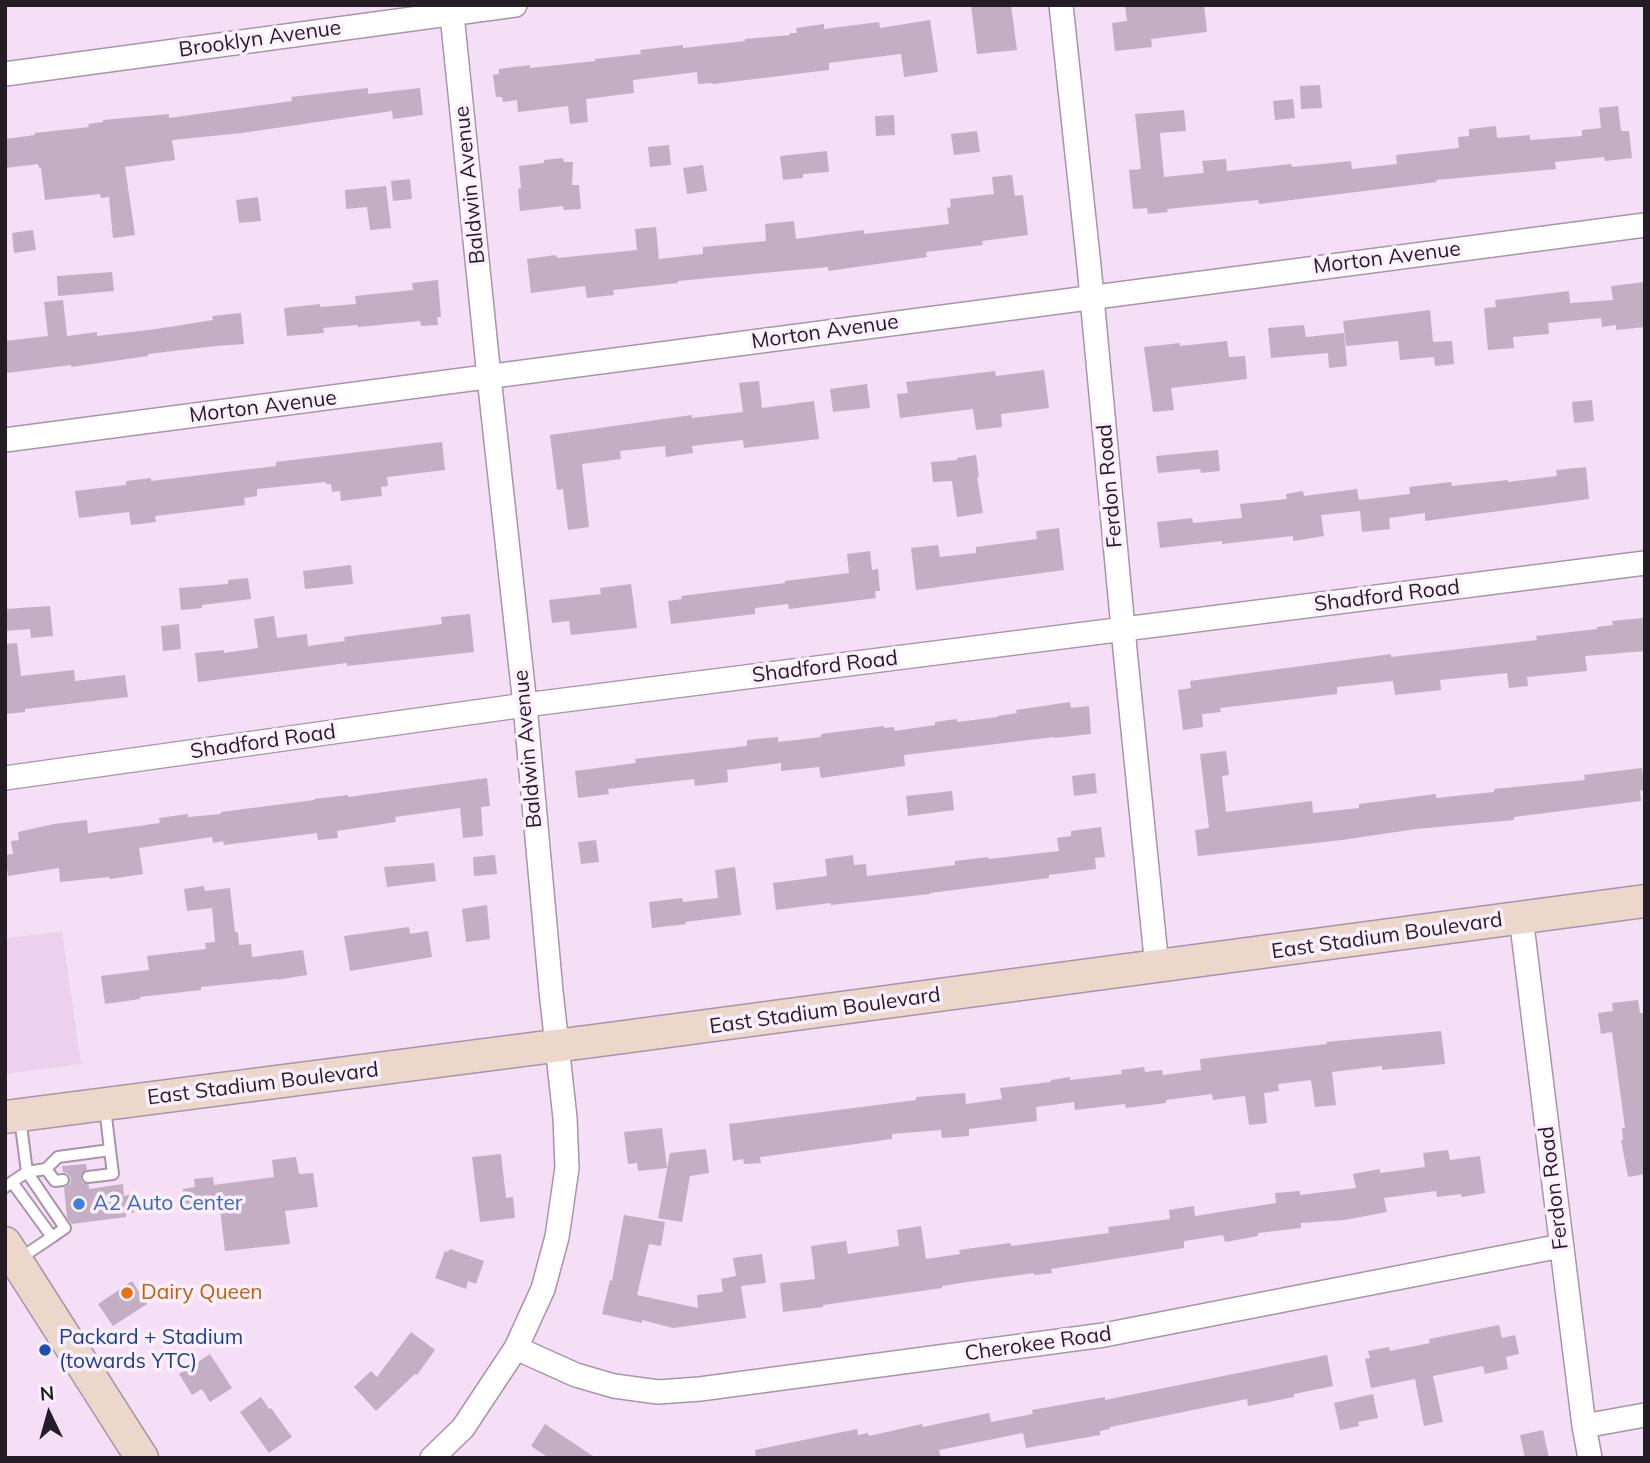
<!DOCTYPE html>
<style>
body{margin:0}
#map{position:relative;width:1650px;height:1463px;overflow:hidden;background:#f5dff6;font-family:Mulish,sans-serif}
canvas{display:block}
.frame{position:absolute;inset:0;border:7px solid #251d25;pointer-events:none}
.north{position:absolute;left:14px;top:1379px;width:70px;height:70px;-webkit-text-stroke:5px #fdeffd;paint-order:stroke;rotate:355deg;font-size:19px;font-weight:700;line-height:28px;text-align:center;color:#251d25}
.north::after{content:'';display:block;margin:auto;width:24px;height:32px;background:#251d25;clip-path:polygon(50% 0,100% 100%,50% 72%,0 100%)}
</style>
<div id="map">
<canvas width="1650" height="1463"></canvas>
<div class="frame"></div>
<div class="north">N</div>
</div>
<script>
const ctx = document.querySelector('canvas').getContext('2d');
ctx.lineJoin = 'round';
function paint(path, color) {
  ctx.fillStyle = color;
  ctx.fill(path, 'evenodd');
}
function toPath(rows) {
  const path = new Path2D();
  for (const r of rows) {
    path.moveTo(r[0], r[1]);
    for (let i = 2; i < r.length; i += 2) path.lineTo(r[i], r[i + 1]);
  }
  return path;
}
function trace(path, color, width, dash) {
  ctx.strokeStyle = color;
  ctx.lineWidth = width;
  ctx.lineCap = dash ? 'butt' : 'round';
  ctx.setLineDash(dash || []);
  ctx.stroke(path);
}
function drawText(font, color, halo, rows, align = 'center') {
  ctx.font = font + ' Mulish,sans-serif';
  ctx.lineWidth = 7;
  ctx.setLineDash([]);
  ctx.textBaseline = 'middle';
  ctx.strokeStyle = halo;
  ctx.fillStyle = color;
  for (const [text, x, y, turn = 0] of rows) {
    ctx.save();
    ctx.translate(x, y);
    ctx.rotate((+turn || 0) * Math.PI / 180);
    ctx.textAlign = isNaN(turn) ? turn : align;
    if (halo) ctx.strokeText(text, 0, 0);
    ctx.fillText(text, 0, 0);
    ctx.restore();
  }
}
const built = toPath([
 [62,932,81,1064,5,1074,5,938]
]);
const building = toPath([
 [971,5,1011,5,1017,50,977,54],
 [1125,5,1204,5,1207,32,1151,39,1152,47,1115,51,1112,23,1127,21],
 [930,20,938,72,904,77,901,54,829,63,829,70,713,84,712,83,698,84,697,72,633,80,634,93,586,99,588,122,570,124,568,106,518,112,517,100,503,102,502,97,496,97,493,75,499,74,499,69,530,65,530,68,595,61,595,59,641,54,640,50,683,45,683,48,745,41,745,39,790,35,790,33,797,33,796,28,824,24,824,29,879,22,880,28],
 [1320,85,1322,108,1301,109,1300,86],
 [368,88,368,94,420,88,423,115,393,119,392,111,242,133,172,140,175,160,125,167,135,235,113,238,109,197,101,198,100,194,45,200,41,168,39,168,38,164,5,168,5,139,35,135,34,133,89,127,88,124,103,122,103,120,169,114,169,118,292,101,291,97],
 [1293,99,1295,118,1275,120,1273,101],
 [1618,106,1621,131,1629,131,1632,158,1605,161,1604,157,1555,162,1556,169,1436,180,1437,182,1259,204,1258,200,1167,209,1168,212,1148,214,1147,208,1133,209,1129,170,1141,169,1135,114,1184,110,1186,131,1160,133,1160,135,1164,177,1204,173,1202,161,1226,159,1227,171,1291,164,1292,167,1351,161,1352,169,1397,164,1396,155,1459,148,1458,137,1469,136,1469,129,1496,126,1497,138,1530,135,1530,140,1582,136,1582,130,1601,128,1599,108],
 [894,115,895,135,876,136,875,116],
 [977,131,980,152,954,155,951,134],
 [669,145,671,165,650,167,648,147],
 [827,151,829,172,803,174,803,178,783,180,780,156],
 [563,158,564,162,573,162,572,185,579,185,581,209,564,210,563,206,520,211,518,189,521,188,519,166,544,163,544,160],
 [703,165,707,191,687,194,683,168],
 [1012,175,1015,196,1023,195,1028,235,982,241,983,245,926,252,927,257,828,271,828,267,678,281,678,283,613,290,614,295,587,298,585,286,531,293,527,259,556,255,557,258,637,250,635,229,656,227,659,259,703,254,703,247,766,241,765,224,794,221,796,239,864,230,864,234,949,224,947,208,951,207,950,199,994,194,992,177],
 [410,179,412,199,393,201,391,181],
 [386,186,391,228,370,230,367,207,346,209,345,190],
 [258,197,261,221,239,223,236,200],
 [33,230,36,250,14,253,12,233],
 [112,272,114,291,58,296,57,276],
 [438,280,441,317,437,317,438,325,421,326,420,321,358,327,358,325,323,328,324,333,287,336,284,308,320,304,320,307,356,304,355,296,413,290,412,283],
 [1645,282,1645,327,1616,330,1616,325,1602,327,1601,318,1548,323,1549,334,1513,337,1514,348,1488,350,1484,308,1496,307,1495,300,1569,291,1570,303,1613,300,1611,286],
 [63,300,67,336,97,332,97,336,156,329,213,320,212,316,241,313,244,344,216,346,148,354,148,356,71,367,71,365,7,373,5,341,48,336,44,302],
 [1430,310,1433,342,1452,341,1454,364,1435,366,1434,357,1400,360,1398,341,1346,346,1343,321],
 [1304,325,1306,337,1344,333,1347,366,1329,368,1328,353,1271,358,1268,328],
 [1227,341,1229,357,1245,356,1247,379,1171,388,1174,410,1153,412,1144,347,1180,343,1180,346],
 [1044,370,1049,408,1001,414,1002,427,976,430,973,409,900,418,897,394,908,393,906,382,995,371,996,376],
 [759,381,762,408,814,401,819,439,744,448,743,440,692,446,693,453,666,457,665,446,620,451,621,459,582,464,589,527,568,530,563,489,557,490,550,435,692,415,692,418,743,412,739,383],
 [867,384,870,408,833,412,830,389],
 [1592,400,1594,421,1574,423,1572,402],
 [442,442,445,470,387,477,388,486,381,487,382,496,341,501,340,491,332,492,331,484,326,484,326,482,257,489,257,496,244,498,245,505,155,516,156,522,131,525,129,512,79,518,75,491,126,485,126,481,151,478,151,481,276,466,276,462],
 [1218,450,1220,471,1201,473,1200,469,1158,473,1156,456],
 [976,455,979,477,977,477,983,513,957,517,952,481,933,482,931,462,957,460,957,458],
 [1586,467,1589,499,1425,521,1425,513,1389,518,1390,529,1362,532,1360,511,1321,515,1324,536,1293,541,1293,536,1222,544,1222,541,1160,548,1157,522,1192,518,1193,523,1242,518,1240,504,1287,499,1286,494,1303,491,1304,496,1357,489,1359,500,1410,494,1409,487,1451,482,1452,486,1508,480,1508,482,1557,476,1556,470],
 [1059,528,1064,570,916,590,911,548,938,545,940,557,976,553,976,547,1037,539,1036,531],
 [870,551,872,570,878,569,880,591,875,591,876,598,789,609,788,604,755,608,755,614,671,624,668,601,682,599,681,596,785,583,785,581,849,573,847,554],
 [351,565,353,584,305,589,303,571],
 [248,578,251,599,202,605,202,608,181,610,179,588,228,584,228,580],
 [631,584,637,628,571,635,569,621,552,623,549,600,601,594,600,588],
 [50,606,53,636,31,638,30,629,5,631,5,609],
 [470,614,474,652,347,666,347,663,198,682,195,653,224,650,224,653,258,648,254,619,274,616,277,638,307,634,308,646,345,641,344,637,442,624,441,617],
 [1644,618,1645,651,1585,656,1587,671,1527,677,1528,686,1509,688,1507,673,1440,680,1441,690,1395,695,1393,681,1337,687,1337,694,1220,708,1221,712,1202,714,1203,727,1183,730,1178,690,1191,688,1190,681,1391,654,1391,657,1537,640,1536,636,1597,629,1597,627,1613,625,1612,621],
 [179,624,181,649,163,651,161,626],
 [17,643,21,676,74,670,75,681,125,675,128,697,25,709,25,712,5,714,5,644],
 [1070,702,1071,708,1089,706,1091,734,1054,738,1054,737,904,755,905,766,821,778,819,767,781,771,781,763,727,770,728,782,695,786,694,779,608,789,609,794,578,798,575,771,636,763,635,759,747,746,747,740,778,737,778,742,821,737,821,734,884,726,884,728,894,727,895,731,935,725,935,722,957,719,957,722,998,717,997,716,1017,713,1016,710],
 [1226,751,1229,775,1222,776,1226,812,1312,801,1313,813,1359,808,1359,804,1436,794,1436,798,1494,792,1494,789,1585,780,1584,775,1642,768,1645,790,1640,791,1641,801,1514,817,1514,820,1416,829,1342,840,1198,856,1195,830,1209,828,1200,754],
 [1095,773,1097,793,1074,796,1072,776],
 [487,778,490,806,481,807,483,836,463,838,460,808,395,817,396,822,337,831,338,838,318,840,317,833,224,845,223,841,213,843,212,837,139,848,143,874,110,879,109,877,60,882,59,868,8,876,5,855,13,854,11,841,19,840,18,832,54,824,87,820,88,833,160,823,159,818,188,814,188,817,221,814,221,812,314,800,314,799,348,795,348,797],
 [952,791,954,810,908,816,906,796],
 [1101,827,1105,857,1095,858,1096,869,1049,875,1049,878,930,893,930,894,831,905,830,903,776,910,773,883,827,876,825,859,853,855,854,865,866,864,867,876,955,865,955,861,988,857,989,859,1059,851,1057,838,1071,836,1071,831],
 [596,840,599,862,581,864,578,842],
 [495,855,497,874,474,876,473,857],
 [434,863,436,881,387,887,384,867],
 [735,867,741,915,685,922,686,924,652,928,649,902,682,898,683,902,718,898,715,870],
 [204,886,205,891,230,888,235,932,238,932,239,945,251,944,252,957,303,950,307,975,277,980,277,979,201,987,201,990,140,997,140,999,105,1004,101,976,149,970,147,956,206,949,205,943,215,942,212,908,187,911,184,889],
 [487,905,490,939,466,942,462,909],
 [409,927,410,934,428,931,432,957,350,971,344,936],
 [1638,1000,1640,1013,1645,1013,1645,1174,1628,1177,1621,1140,1623,1140,1622,1128,1625,1128,1612,1032,1601,1034,1598,1013,1613,1011,1612,1003],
 [1441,1031,1445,1064,1382,1070,1382,1066,1332,1072,1336,1105,1315,1107,1311,1080,1278,1084,1279,1091,1264,1093,1267,1123,1249,1125,1245,1096,1213,1100,1212,1094,1166,1100,1166,1103,1126,1108,1125,1104,1075,1110,1074,1102,1036,1107,1037,1121,969,1129,969,1136,942,1138,941,1130,892,1134,892,1139,760,1157,761,1163,744,1164,743,1159,733,1161,729,1124,916,1100,916,1097,965,1093,966,1104,1002,1099,1000,1088,1051,1082,1051,1080,1070,1077,1070,1080,1122,1074,1121,1070,1144,1067,1145,1072,1162,1070,1163,1075,1201,1070,1200,1059,1327,1044,1326,1042],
 [662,1128,667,1168,638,1171,637,1163,628,1164,624,1132],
 [706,1149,709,1173,690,1176,682,1222,658,1218,670,1153],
 [1448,1150,1450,1160,1480,1156,1485,1193,1462,1197,1461,1194,1437,1197,1436,1191,1384,1198,1387,1212,1344,1220,1301,1223,1301,1228,1258,1233,1258,1236,1225,1242,1223,1235,1184,1241,1184,1248,1051,1269,1052,1273,1034,1275,1034,1273,967,1282,942,1286,942,1288,823,1305,823,1307,783,1312,780,1283,815,1279,811,1246,846,1241,848,1254,899,1246,897,1230,921,1226,926,1259,960,1254,959,1250,1010,1243,1011,1246,1109,1233,1108,1227,1170,1219,1169,1210,1194,1206,1195,1216,1276,1203,1275,1193,1300,1191,1300,1195,1356,1188,1353,1174,1380,1169,1380,1173,1425,1167,1423,1153],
 [501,1154,506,1198,513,1197,515,1218,480,1222,472,1157],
 [296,1157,299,1174,313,1173,318,1207,285,1211,290,1244,225,1251,219,1201,185,1204,183,1189,195,1187,194,1179,213,1177,214,1185,274,1177,272,1160],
 [86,1164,87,1169,81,1175,82,1182,89,1185,89,1189,123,1184,124,1196,132,1194,134,1213,126,1213,126,1217,72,1224,67,1218,64,1188,70,1184,71,1178,67,1173,63,1172,62,1166],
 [624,1215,665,1222,661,1246,649,1244,637,1295,698,1308,697,1295,723,1292,721,1279,736,1276,733,1258,762,1254,766,1283,741,1286,746,1318,673,1328,642,1320,642,1323,602,1314,610,1280,612,1281],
 [450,1249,484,1261,476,1284,468,1281,466,1289,435,1278,445,1251,448,1252],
 [132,1281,147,1304,113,1326,98,1304],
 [1499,1325,1502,1338,1515,1335,1519,1354,1506,1357,1508,1369,1485,1374,1483,1366,1433,1376,1443,1422,1424,1426,1415,1379,1371,1388,1365,1359,1370,1358,1368,1351,1389,1347,1390,1351,1430,1343,1429,1339],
 [411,1332,435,1350,417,1375,415,1374,376,1411,354,1387,371,1371,377,1377],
 [210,1354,232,1388,210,1402,202,1389,192,1395,179,1374],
 [1327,1355,1333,1386,1294,1394,1294,1397,1248,1406,1247,1399,1188,1411,1110,1427,1110,1429,1100,1431,1100,1435,1026,1448,1023,1433,939,1450,941,1458,756,1458,755,1450,857,1429,858,1435,868,1433,869,1436,922,1424,923,1427,989,1413,991,1422,1033,1414,1032,1410,1105,1397,1105,1400],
 [1373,1394,1378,1418,1358,1422,1359,1426,1340,1430,1334,1403],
 [261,1397,269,1409,271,1408,292,1437,269,1453,240,1412],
 [545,1424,596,1458,549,1458,531,1446],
 [1543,1430,1549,1458,1525,1458,1520,1435]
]);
const lane = toPath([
 [20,1118,27,1172,46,1169,58,1157,110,1150,105,1108],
 [46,1169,55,1181,63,1180],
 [88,1177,113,1174,110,1150],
 [12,1182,27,1172,65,1228,52,1237],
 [5,1187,12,1182,52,1237,19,1259]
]);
const street = toPath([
 [1061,5,1089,266,1126,660,1157,967],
 [5,74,515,5],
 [5,440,1645,225],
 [5,778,525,705,1645,563],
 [1521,917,1584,1426,1590,1458],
 [516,1348,576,1375,614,1386,658,1392,700,1389,1104,1335,1561,1246],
 [1584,1426,1645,1415],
 [432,1458,463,1428,516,1348,543,1289,557,1237,567,1168,565,1118,551,991,525,705,489,377,451,5]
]);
const secondary = toPath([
 [5,1117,601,1040,1645,901],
 [5,1243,142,1458]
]);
const markers = [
 [79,1204,7,"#3f7fe0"],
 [127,1293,7,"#e8710a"],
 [45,1350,7,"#1a4fb4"]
];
const streetNames = [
 ["Brooklyn Avenue",260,39,-8],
 ["Baldwin Avenue",470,185,-96],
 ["Morton Avenue",1387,258,-7],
 ["Morton Avenue",825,332,-8],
 ["Morton Avenue",263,407,-7],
 ["Ferdon Road",1110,486,-95],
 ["Shadford Road",1387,596,-7],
 ["Shadford Road",825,667,-7],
 ["Shadford Road",263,742,-8],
 ["Baldwin Avenue",528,749,-95],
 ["East Stadium Boulevard",1387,936,-8],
 ["East Stadium Boulevard",825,1011,-8],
 ["East Stadium Boulevard",263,1084,-7],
 ["Ferdon Road",1554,1188,-97],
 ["Cherokee Road",1038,1344,-8]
];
const shopNames = [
 ["A2 Auto Center",93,1204]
];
const foodNames = [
 ["Dairy Queen",141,1293]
];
const transitNames = [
 ["Packard + Stadium",59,1338],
 ["(towards YTC)",59,1362]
];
paint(built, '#ecd1ee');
paint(building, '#c3aec4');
trace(lane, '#a994aa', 14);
trace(street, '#a994aa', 26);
trace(secondary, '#a994aa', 35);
trace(lane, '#fff', 10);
trace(street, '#fff', 23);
trace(secondary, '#ecd8cb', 32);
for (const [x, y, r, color] of markers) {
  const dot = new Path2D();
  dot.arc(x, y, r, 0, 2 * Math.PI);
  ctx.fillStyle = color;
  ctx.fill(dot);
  trace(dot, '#fdeffd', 2.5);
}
drawText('21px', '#251d25', '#fdeffd', streetNames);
drawText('21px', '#366cbe', '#fdeffd', shopNames, 'left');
drawText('21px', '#c56008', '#fdeffd', foodNames, 'left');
drawText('21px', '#164399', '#fdeffd', transitNames, 'left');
</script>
